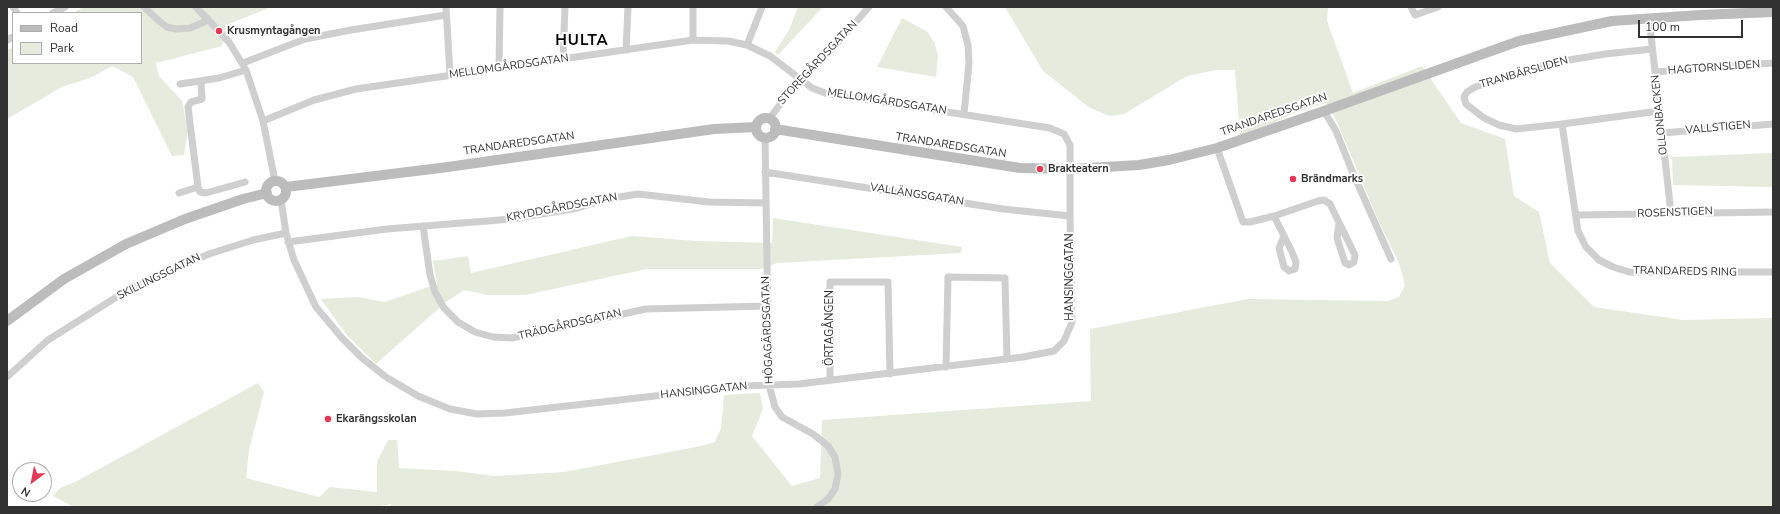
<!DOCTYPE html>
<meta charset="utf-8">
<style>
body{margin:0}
#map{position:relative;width:1780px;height:514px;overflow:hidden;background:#fff;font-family:"Nunito Sans",sans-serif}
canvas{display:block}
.frame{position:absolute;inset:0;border:8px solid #323232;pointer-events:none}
.legend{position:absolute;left:12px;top:12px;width:130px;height:52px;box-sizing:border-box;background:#fff;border:1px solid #adadad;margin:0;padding:5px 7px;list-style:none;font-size:12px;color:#323232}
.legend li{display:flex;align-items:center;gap:8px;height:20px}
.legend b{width:20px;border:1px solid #adadad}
.north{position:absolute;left:12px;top:462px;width:40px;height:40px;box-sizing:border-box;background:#fff;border:1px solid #adadad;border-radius:50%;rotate:212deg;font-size:11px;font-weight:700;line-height:16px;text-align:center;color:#323232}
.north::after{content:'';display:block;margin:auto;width:14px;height:18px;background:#e53955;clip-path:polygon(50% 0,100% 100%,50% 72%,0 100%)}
.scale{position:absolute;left:1638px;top:20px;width:105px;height:18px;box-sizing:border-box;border:2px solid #323232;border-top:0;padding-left:5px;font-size:12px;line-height:14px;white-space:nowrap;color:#323232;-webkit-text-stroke:3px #fff;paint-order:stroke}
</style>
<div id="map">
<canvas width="1780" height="514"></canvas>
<div class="frame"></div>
<ul class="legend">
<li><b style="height:5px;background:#bcbcbc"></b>Road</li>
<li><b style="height:11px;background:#e6ebde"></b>Park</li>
</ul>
<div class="north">N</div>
<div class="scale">100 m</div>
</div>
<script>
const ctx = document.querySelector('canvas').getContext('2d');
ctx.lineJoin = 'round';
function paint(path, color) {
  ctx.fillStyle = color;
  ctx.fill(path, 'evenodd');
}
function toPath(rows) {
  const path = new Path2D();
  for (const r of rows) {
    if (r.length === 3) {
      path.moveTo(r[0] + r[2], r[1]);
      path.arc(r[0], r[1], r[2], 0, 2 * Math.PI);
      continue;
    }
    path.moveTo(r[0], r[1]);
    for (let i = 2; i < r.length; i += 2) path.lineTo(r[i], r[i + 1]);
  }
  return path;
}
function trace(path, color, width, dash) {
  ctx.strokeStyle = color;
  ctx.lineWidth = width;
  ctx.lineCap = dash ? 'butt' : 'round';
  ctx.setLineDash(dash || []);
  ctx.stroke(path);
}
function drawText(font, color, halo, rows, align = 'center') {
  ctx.font = font + ' "Nunito Sans",sans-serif';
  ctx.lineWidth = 4;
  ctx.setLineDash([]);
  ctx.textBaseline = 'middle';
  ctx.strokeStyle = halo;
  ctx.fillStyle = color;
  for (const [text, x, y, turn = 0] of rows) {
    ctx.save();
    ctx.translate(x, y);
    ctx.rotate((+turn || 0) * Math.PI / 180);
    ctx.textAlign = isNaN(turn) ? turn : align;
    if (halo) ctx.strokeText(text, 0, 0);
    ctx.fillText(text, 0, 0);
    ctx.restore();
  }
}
const green = toPath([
 [83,7,271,7,229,24,222,46,156,63,159,76,182,101,188,130,184,155,172,156,133,77,112,66,92,77,62,87,7,119,7,50,13,47,13,63,141,63,141,13,73,13],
 [798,7,823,7,778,55,775,52,789,30],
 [1005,7,1328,7,1327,21,1353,93,1422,66,1461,123,1505,139,1514,196,1539,212,1550,263,1594,307,1683,320,1773,318,1773,507,391,507,391,504,376,507,74,507,53,496,60,488,75,482,258,383,264,392,249,450,246,478,319,497,330,487,377,492,377,462,388,440,397,440,399,468,455,471,494,476,564,472,701,446,715,442,721,428,724,395,760,393,763,409,752,436,792,486,820,478,822,420,1091,401,1090,329,1248,299,1388,301,1399,297,1405,285,1399,263,1379,222,1337,122,1326,103,1292,114,1267,126,1240,135,1235,70,1216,70,1187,76,1124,114,1110,116,1090,108,1043,71],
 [902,18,928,32,934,42,938,55,936,77,877,67],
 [1773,153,1773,187,1673,185,1672,157],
 [773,218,962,247,961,253,777,263,761,269,647,269,525,295,488,295,464,290,446,302,376,364,346,334,321,299,358,297,385,302,437,284,433,261,468,256,471,273,632,236,696,241,772,243]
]);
const street = toPath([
 [13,7,17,13],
 [144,7,159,21,167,27,176,29,190,28,202,23,208,19],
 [196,7,229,42,246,70,263,121,275,181],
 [446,7,450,75],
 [946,7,963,26,968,45,969,63,964,114],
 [1411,7,1415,15,1438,7],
 [53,13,65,7],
 [1649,18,1671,213],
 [7,40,13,37],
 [693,40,693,7],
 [747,45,762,7],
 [1652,49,1605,54,1563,61,1524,71,1475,87,1467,92,1464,97,1466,104,1484,118,1499,125,1516,129,1562,124,1659,111],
 [626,50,628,7],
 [563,59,565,7],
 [243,63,305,39,351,30,446,15],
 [499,68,500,7],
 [1655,72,1773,63],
 [180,84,219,78,246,70],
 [1324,111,1336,131,1352,171,1391,259],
 [769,119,791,90,833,48,869,7],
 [263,121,314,100,356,89,693,40,728,41,747,45,770,56,812,88,825,93,1050,128,1064,134,1070,145,1070,216,1072,322,1064,341,1054,351,1023,357,799,384,743,386,505,413,477,414,450,409,418,396,386,377,362,358,342,338,316,307,294,260,286,233,281,200],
 [1562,124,1578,231,1586,247,1599,260,1613,267,1629,272,1773,272],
 [1662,133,1773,124],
 [765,137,769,385,775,407,782,417,813,434,828,446,835,457,838,474,835,489,828,499,817,507],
 [1217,148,1243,222,1250,222,1274,216,1318,201,1324,200,1330,204,1355,255,1354,262,1349,265,1345,263,1337,238,1339,223],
 [765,172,1003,209,1070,216],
 [198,187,188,107,191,102,202,99,201,81],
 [179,193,198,187,200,192,206,193,245,182],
 [1577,215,1773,212],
 [1274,216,1292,252,1296,262,1295,269,1289,271,1284,267,1279,248,1284,236],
 [423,226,430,275,435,292,444,308,458,322,475,332,493,337,512,338,646,309,767,306],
 [288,242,387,229,512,219,578,208,607,199,638,194,709,202,765,203],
 [946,367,948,277,1005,278,1007,359],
 [7,377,48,340,131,288,209,254,253,240,286,233],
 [830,380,830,282,888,282,890,374]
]);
const secondary = toPath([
 [766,128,10],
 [775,129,1020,168,1071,169,1139,165,1169,160,1217,148,1324,111,1519,41,1612,21,1700,15,1773,12],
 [276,191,10],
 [286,187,448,167,714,129,756,127],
 [7,321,64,279,126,244,185,219,243,199,267,193]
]);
const markers = [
 [219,31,4,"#e53955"],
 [1040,169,4,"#e53955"],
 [1293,179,4,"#e53955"],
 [328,419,4,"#e53955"]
];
const poiNames = [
 ["Krusmyntagången",227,31],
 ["Brakteatern",1048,169],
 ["Brändmarks",1301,179],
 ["Ekarängsskolan",336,419]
];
const streetNames = [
 ["STOREGÅRDSGATAN",818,63,-47],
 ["MELLOMGÅRDSGATAN",509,67,-8],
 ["HAGTORNSLIDEN",1714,68,-4],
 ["TRANBÄRSLIDEN",1524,73,-16],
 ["MELLOMGÅRDSGATAN",887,102,9],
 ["TRANDAREDSGATAN",1274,115,-19],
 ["OLLONBACKEN",1660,115,-96],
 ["VALLSTIGEN",1718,128,-5],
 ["TRANDAREDSGATAN",519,144,-8],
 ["TRANDAREDSGATAN",951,146,9],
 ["VALLÄNGSGATAN",917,195,9],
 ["KRYDDGÅRDSGATAN",562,208,-11],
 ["ROSENSTIGEN",1675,213,-2],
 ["TRANDAREDS RING",1685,272,1],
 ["SKILLINGSGATAN",159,277,-26],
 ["HANSINGGATAN",1070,277,-90],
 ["TRÄDGÅRDSGATAN",570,325,-13],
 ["ÖRTAGÅNGEN",830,328,-90],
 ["HÖGAGÄRDSGATAN",768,330,-92],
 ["HANSINGGATAN",704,391,-6]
];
const districtNames = [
 ["HULTA",582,41]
];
paint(green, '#e6ebde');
trace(street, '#cfcfcf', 7);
trace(secondary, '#bcbcbc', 10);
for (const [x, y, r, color] of markers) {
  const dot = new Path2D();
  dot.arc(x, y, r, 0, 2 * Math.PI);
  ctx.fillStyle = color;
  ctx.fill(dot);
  trace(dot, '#fff', 1.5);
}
drawText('bold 11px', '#323232', '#fff', poiNames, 'left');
drawText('11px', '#323232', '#fff', streetNames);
ctx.letterSpacing = '1px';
drawText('bold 15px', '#000', '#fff', districtNames);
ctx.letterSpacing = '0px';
</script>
